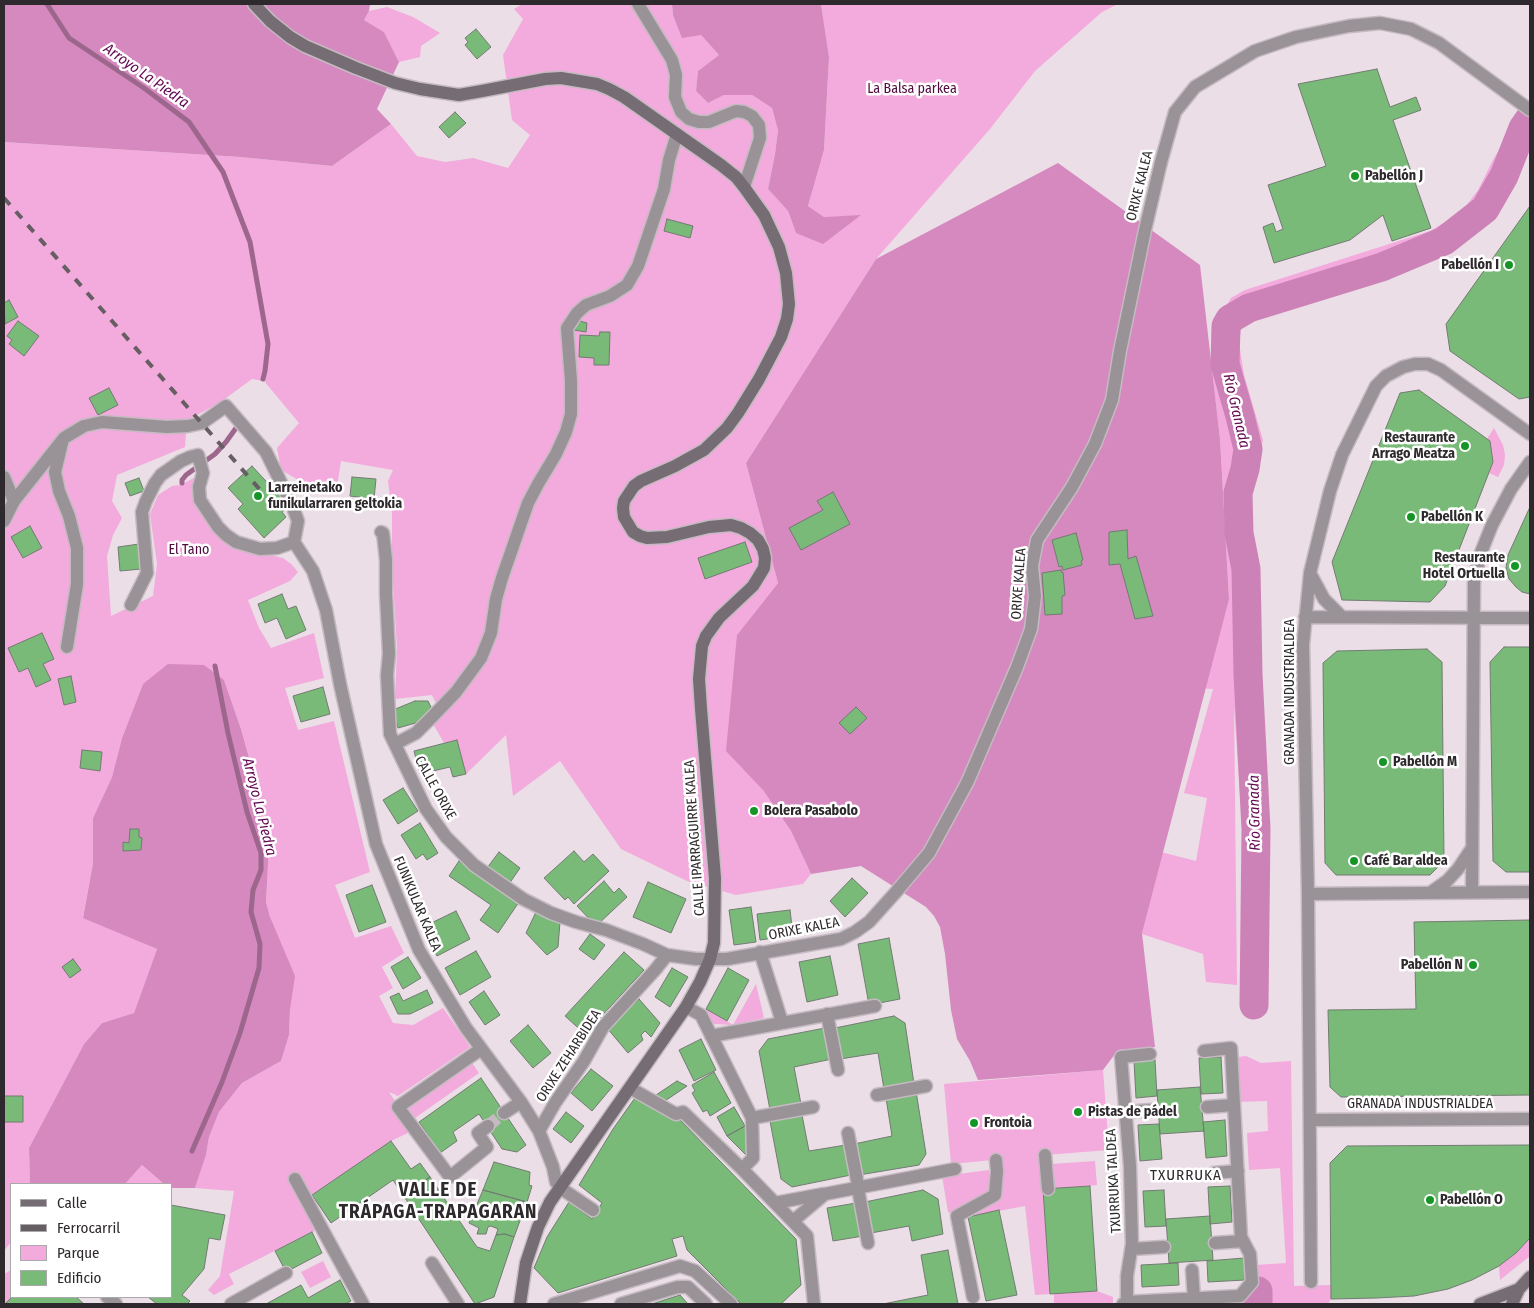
<!DOCTYPE html>
<meta charset="utf-8">
<style>
body{margin:0}
#map{position:relative;width:1534px;height:1308px;overflow:hidden;background:#ebdee7;font-family:"Fira Sans Condensed",sans-serif}
canvas{display:block}
.frame{position:absolute;inset:0;border:5px solid #2e292c;pointer-events:none}
.legend{position:absolute;left:10px;top:1183px;width:162px;height:115px;box-sizing:border-box;background:#fff;border:1px solid #aba9ab;margin:0;padding:6px 9px;list-style:none;font-size:15px;color:#2e292c}
.legend li{display:flex;align-items:center;gap:10px;height:25px}
.legend b{width:25px;border:1px solid #aba9ab}
</style>
<div id="map">
<canvas width="1534" height="1308"></canvas>
<div class="frame"></div>
<ul class="legend">
<li><b style="height:6px;background:#756d73"></b>Calle</li>
<li><b style="height:6px;background:#665e63"></b>Ferrocarril</li>
<li><b style="height:14px;background:#f3aadc"></b>Parque</li>
<li><b style="height:14px;background:#79ba79"></b>Edificio</li>
</ul>
</div>
<script>
const ctx = document.querySelector('canvas').getContext('2d');
ctx.lineJoin = 'round';
function paint(path, color) {
  ctx.fillStyle = color;
  ctx.fill(path, 'evenodd');
}
function toPath(rows) {
  const path = new Path2D();
  for (const r of rows) {
    path.moveTo(r[0], r[1]);
    for (let i = 2; i < r.length; i += 2) path.lineTo(r[i], r[i + 1]);
  }
  return path;
}
function trace(path, color, width, dash) {
  ctx.strokeStyle = color;
  ctx.lineWidth = width;
  ctx.lineCap = dash ? 'butt' : 'round';
  ctx.setLineDash(dash || []);
  ctx.stroke(path);
}
function drawText(font, color, halo, rows, align = 'center') {
  ctx.font = font + ' "Fira Sans Condensed",sans-serif';
  ctx.lineWidth = 5;
  ctx.setLineDash([]);
  ctx.textBaseline = 'middle';
  ctx.strokeStyle = halo;
  ctx.fillStyle = color;
  for (const [text, x, y, turn = 0] of rows) {
    ctx.save();
    ctx.translate(x, y);
    ctx.rotate((+turn || 0) * Math.PI / 180);
    ctx.textAlign = isNaN(turn) ? turn : align;
    if (halo) ctx.strokeText(text, 0, 0);
    ctx.fillText(text, 0, 0);
    ctx.restore();
  }
}
const green = toPath([
 [522,4,672,4,673,15,701,35,719,55,698,71,696,91,708,103,724,95,752,95,772,108,778,129,775,154,768,189,788,211,796,233,860,216,824,217,808,206,824,150,829,57,821,4,1118,4,1102,12,1035,71,990,129,876,259,746,463,778,583,737,635,763,790,791,831,811,874,803,884,736,895,687,881,621,849,560,761,513,796,506,735,466,774,457,740,444,743,432,722,441,714,432,695,395,699,397,648,392,563,392,512,388,481,393,470,341,461,336,493,319,492,281,470,277,448,299,423,264,381,252,379,218,404,187,420,185,447,117,475,112,501,122,518,113,535,107,556,111,616,153,596,157,564,150,514,158,495,172,486,181,485,197,476,213,526,269,555,283,558,291,564,298,572,290,581,248,600,259,628,271,648,314,633,324,678,285,688,298,730,334,721,370,872,335,885,355,938,391,926,404,953,382,967,393,988,379,996,393,1023,413,1025,443,1008,470,1047,398,1096,389,1092,414,1130,391,1141,312,1195,306,1201,320,1228,229,1274,234,1284,214,1295,208,1290,220,1276,234,1191,195,1188,206,1155,209,1137,219,1112,242,1083,281,1061,289,1035,290,1009,270,917,266,902,269,846,258,790,241,729,224,680,143,684,122,738,112,777,93,818,93,863,83,917,157,949,134,1013,102,1023,84,1044,29,1148,30,1184,11,1184,11,1242,4,1251,4,142,240,157,332,166,391,124,417,156,445,162,473,158,508,168,530,135,512,120,503,55,523,19,514,9],
 [387,7,413,17,440,33,421,46,420,57,399,62,384,32,364,20,369,11],
 [1530,100,1530,149,1513,176,1497,212,1455,248,1411,267,1262,311,1247,319,1241,330,1239,343,1244,375,1263,440,1257,467,1250,507,1260,697,1254,1005,1234,706,1237,985,1206,982,1203,954,1142,934,1153,850,1196,861,1207,798,1184,793,1213,689,1198,688,1229,598,1220,439,1211,361,1216,331,1221,315,1231,298,1245,290,1430,231,1447,221,1466,206,1478,190,1494,158],
 [1494,428,1503,445,1505,455,1504,465,1498,477,1489,473,1493,462,1490,442,1487,439],
 [756,984,764,1018,733,1025,714,1024,707,1020,706,1009,733,1025],
 [1246,1056,1261,1063,1291,1061,1294,1286,1331,1285,1331,1299,1328,1304,1267,1304,1266,1283,1255,1283,1255,1265,1286,1263,1280,1168,1249,1170,1247,1133,1268,1131,1267,1101,1234,1102,1231,1058],
 [470,1060,479,1073,415,1118,406,1105],
 [1103,1070,1109,1150,1045,1155,1043,1189,1050,1294,1035,1295,1025,1206,961,1218,948,1212,942,1176,989,1170,989,1175,1003,1173,1003,1159,951,1164,944,1084],
 [1095,1161,1097,1185,1054,1189,1052,1164],
 [142,1165,164,1184,125,1184],
 [1530,1238,1530,1256,1500,1280,1499,1266,1516,1253],
 [323,1261,331,1277,310,1288,301,1272],
 [11,1270,11,1297,76,1297,84,1304,4,1304,4,1274],
 [1097,1291,1113,1297,1113,1304,1054,1304,1054,1294]
]);
const forest = toPath([
 [4,4,370,4,369,11,364,20,384,32,399,62,377,109,391,124,332,166,240,157,4,142],
 [672,4,821,4,829,57,824,150,808,206,824,217,861,215,823,244,796,233,788,211,768,189,775,154,778,130,772,108,752,95,724,95,708,103,696,91,698,71,719,55,701,35,682,38,673,15],
 [1058,163,1200,265,1220,439,1229,599,1142,933,1155,1047,1118,1050,1103,1070,978,1080,970,1061,957,1039,951,1010,945,954,940,927,934,916,926,907,861,866,811,874,791,831,763,790,726,751,737,635,778,583,746,463,876,259],
 [168,664,204,665,224,680,241,729,258,790,269,846,266,902,270,917,295,976,290,1009,289,1035,281,1061,242,1083,219,1112,209,1137,206,1155,195,1188,171,1188,171,1184,164,1184,142,1165,125,1184,30,1184,29,1148,84,1044,102,1023,134,1013,157,949,83,918,93,863,93,818,112,777,122,738,143,684]
]);
const stream = toPath([
 [47,4,69,38,144,88,189,122,223,172,250,242,268,344,265,371,263,379],
 [182,483,182,480,186,475,215,454,226,442,236,428],
 [192,1151,222,1082,240,1033,259,968,260,944,251,912,253,890,261,870,261,853,247,812,228,733,215,666]
]);
const river = toPath([
 [1254,1005,1256,829,1248,674,1246,569,1239,533,1238,493,1245,469,1248,449,1240,416,1225,364,1226,326,1230,319,1249,308,1382,267,1444,241,1485,209,1504,176,1523,128,1530,118],
 [1258,1291,1258,1304]
]);
const building = toPath([
 [476,29,491,47,477,59,465,45,468,42,465,38,476,29],
 [1377,69,1390,107,1416,97,1421,110,1393,120,1431,228,1392,241,1383,215,1350,240,1274,263,1263,227,1273,223,1276,232,1283,229,1268,185,1326,166,1298,84,1377,69],
 [455,112,466,123,449,138,439,127,455,112],
 [1530,206,1530,397,1519,399,1450,351,1446,324,1530,206],
 [667,219,693,226,690,238,664,231,667,219],
 [9,300,18,317,5,324,4,303,9,300],
 [576,320,587,323,586,332,574,330,576,320],
 [18,321,39,336,24,356,9,344,12,340,7,336,18,321],
 [600,332,610,332,609,365,594,365,594,358,579,357,580,335,599,336,600,332],
 [109,388,118,405,98,415,89,398,109,388],
 [1419,390,1490,441,1493,462,1445,586,1430,602,1342,600,1332,562,1400,393,1419,390],
 [252,466,289,506,282,512,286,517,264,538,238,509,243,504,228,488,252,466],
 [352,477,376,479,374,499,350,496,352,477],
 [139,478,144,491,130,496,125,483,139,478],
 [833,492,850,524,801,550,789,528,823,510,817,501,833,492],
 [1530,507,1530,594,1522,592,1516,587,1509,579,1506,568,1508,555,1530,507],
 [30,526,42,548,23,558,11,537,30,526],
 [1127,530,1128,559,1136,556,1153,616,1135,619,1120,564,1109,565,1109,532,1127,530],
 [1076,533,1083,560,1081,561,1082,565,1063,570,1062,566,1059,567,1052,540,1076,533],
 [745,542,752,562,705,579,698,558,745,542],
 [139,544,141,569,120,571,118,547,139,544],
 [1061,570,1061,572,1063,572,1065,595,1062,596,1062,614,1045,615,1042,573,1061,570],
 [282,594,288,609,296,606,306,630,286,639,277,618,265,623,258,604,282,594],
 [42,633,54,659,43,664,51,680,36,687,28,668,19,672,8,648,42,633],
 [1504,647,1530,647,1530,872,1506,872,1493,861,1490,662,1504,647],
 [1427,649,1442,662,1444,861,1430,875,1336,875,1325,863,1323,663,1337,651,1427,649],
 [71,676,76,702,64,705,58,679,71,676],
 [323,687,330,714,301,722,293,696,323,687],
 [415,701,428,701,432,709,419,722,398,728,393,710,415,701],
 [856,707,867,718,850,734,839,723,856,707],
 [457,740,466,774,453,777,450,767,420,774,414,751,457,740],
 [82,750,102,752,100,771,80,768,82,750],
 [403,788,418,811,398,824,383,800,403,788],
 [420,823,438,853,427,860,423,854,416,859,401,835,420,823],
 [130,829,139,829,139,837,142,838,141,850,123,851,123,842,129,843,130,829],
 [574,851,584,862,593,854,609,871,574,904,568,897,565,900,544,878,574,851],
 [499,852,520,868,509,884,487,868,499,852],
 [459,861,519,902,498,933,480,920,491,905,449,876,459,861],
 [852,878,868,893,845,917,830,901,852,878],
 [604,881,614,893,619,888,627,897,596,926,577,906,604,881],
 [648,882,686,899,671,933,633,917,648,882],
 [372,885,386,922,359,932,346,895,372,885],
 [751,907,756,942,734,945,729,910,751,907],
 [790,910,793,935,760,940,757,914,790,910],
 [456,911,470,939,437,956,423,927,456,911],
 [536,912,560,922,558,947,547,955,526,933,536,912],
 [1530,920,1530,1095,1341,1097,1330,1087,1328,1010,1416,1009,1414,922,1530,920],
 [590,934,605,945,594,960,579,949,590,934],
 [889,938,900,999,869,1005,858,944,889,938],
 [476,951,491,977,460,995,445,968,476,951],
 [624,952,644,970,585,1034,565,1016,624,952],
 [830,956,838,995,807,1002,799,962,830,956],
 [408,957,421,978,403,989,391,967,408,957],
 [73,959,81,970,70,978,62,967,73,959],
 [672,968,688,977,670,1007,655,997,672,968],
 [728,968,749,980,727,1021,706,1009,728,968],
 [427,990,433,1003,410,1014,398,1014,390,997,399,993,403,1001,427,990],
 [484,991,500,1015,485,1025,469,1002,484,991],
 [639,999,660,1023,651,1037,645,1031,641,1035,643,1040,628,1053,607,1028,639,999],
 [894,1016,905,1023,914,1084,884,1089,878,1053,840,1059,835,1028,894,1016],
 [528,1025,551,1053,533,1068,510,1041,528,1025],
 [825,1028,832,1059,794,1067,801,1104,770,1110,759,1051,768,1039,825,1028],
 [701,1039,716,1070,694,1081,679,1050,701,1039],
 [1221,1057,1223,1093,1201,1094,1199,1058,1221,1057],
 [1155,1060,1157,1096,1136,1098,1134,1061,1155,1060],
 [591,1069,613,1086,592,1111,571,1093,591,1069],
 [714,1072,731,1103,710,1116,707,1110,703,1112,692,1093,695,1091,692,1085,714,1072],
 [481,1078,526,1145,517,1152,502,1149,479,1114,453,1132,457,1141,440,1153,419,1122,481,1078],
 [677,1081,687,1086,662,1103,653,1097,677,1081],
 [1200,1087,1204,1131,1160,1134,1157,1090,1200,1087],
 [916,1091,926,1154,919,1165,859,1175,854,1144,892,1136,886,1098,916,1091],
 [637,1095,678,1118,796,1239,801,1285,781,1304,741,1304,687,1250,683,1236,672,1239,677,1256,558,1293,534,1268,547,1237,569,1202,592,1219,602,1203,579,1185,613,1129,637,1095],
 [4,1096,23,1096,23,1122,4,1122,4,1096],
 [734,1107,745,1126,727,1136,717,1117,734,1107],
 [566,1112,584,1126,571,1143,553,1129,566,1112],
 [802,1115,809,1151,846,1145,851,1175,792,1187,781,1179,770,1121,802,1115],
 [1225,1120,1227,1156,1206,1158,1203,1122,1225,1120],
 [1159,1124,1162,1159,1140,1161,1138,1125,1159,1124],
 [745,1126,747,1131,748,1154,746,1155,727,1136,745,1126],
 [391,1141,411,1169,420,1163,430,1177,403,1195,393,1180,331,1223,312,1195,391,1141],
 [1530,1145,1530,1238,1516,1253,1499,1266,1472,1280,1448,1289,1414,1296,1377,1298,1331,1299,1330,1163,1347,1146,1530,1145],
 [494,1162,530,1172,529,1185,532,1186,527,1202,483,1190,494,1162],
 [430,1177,477,1247,490,1251,496,1235,505,1234,514,1237,494,1297,475,1304,403,1195,430,1177],
 [1090,1186,1097,1291,1050,1294,1043,1189,1090,1186],
 [1230,1186,1232,1222,1210,1224,1208,1187,1230,1186],
 [483,1190,527,1202,514,1237,505,1234,496,1235,498,1229,491,1226,488,1227,486,1234,477,1234,479,1228,469,1223,483,1190],
 [923,1190,938,1199,943,1234,912,1241,909,1226,871,1233,865,1202,923,1190],
 [1164,1190,1166,1226,1145,1227,1143,1191,1164,1190],
 [856,1203,863,1236,833,1241,827,1208,856,1203],
 [171,1205,225,1215,220,1240,209,1238,204,1269,182,1295,190,1301,187,1304,157,1304,148,1297,171,1297,171,1205],
 [999,1210,1017,1295,986,1301,968,1217,999,1210],
 [1210,1216,1213,1260,1169,1263,1166,1219,1210,1216],
 [312,1232,322,1253,286,1272,275,1251,312,1232],
 [948,1250,958,1304,883,1304,928,1295,921,1255,948,1250],
 [1244,1258,1245,1280,1208,1282,1207,1261,1244,1258],
 [1178,1263,1179,1285,1142,1287,1141,1265,1178,1263],
 [340,1280,351,1301,345,1304,266,1304,301,1285,308,1298,340,1280],
 [680,1295,688,1304,652,1304,680,1295],
 [12,1297,76,1297,84,1304,5,1304,12,1297]
]);
const streetTunnel = toPath([
 [488,1126,504,1113]
]);
const street = toPath([
 [638,4,672,60,676,75,675,97,681,112,689,119,699,122,709,122,736,111,744,112,752,116,759,125,760,138,744,187],
 [62,443,55,472,59,491,69,516,77,548,77,584,67,647],
 [4,477,14,501],
 [4,521,14,501,64,438,84,426,102,422,167,427,188,426,202,423,226,406,266,452,292,505,298,521,294,542],
 [381,532,383,533,386,560,386,594,389,654,387,675,390,734,426,809,446,837,474,865,523,899,551,913,576,922,606,930,643,944,667,955,696,959,727,959,841,939,855,932,869,922,896,892,929,853,967,783,1017,667,1031,629,1035,596,1032,566,1037,540,1072,487,1095,444,1112,400,1120,351,1145,230,1161,162,1175,112,1195,87,1255,51,1296,37,1349,26,1380,23,1411,29,1439,43,1530,110],
 [294,542,313,571,326,610,340,684,376,844,419,950,466,1028,521,1102,539,1131,553,1167,556,1182,560,1186],
 [1310,573,1324,599,1342,617],
 [131,605,147,573,142,512,146,501,155,483,161,475,181,461,190,457,198,455,203,473,199,487,200,500,218,527,226,535,236,542,260,549,277,548,294,542],
 [1305,617,1530,618],
 [395,744,416,733,433,716,456,692,481,658,491,633,496,599,502,578,528,503,538,484,556,454,566,432,571,414,571,381,567,328,577,313,586,305,610,296,627,285,638,266,664,189,669,160,677,134],
 [1472,892,1474,582,1480,555,1492,525,1511,489,1530,462],
 [1430,893,1447,881,1458,869,1472,848],
 [1308,894,1530,892],
 [760,952,782,1022],
 [686,1007,701,1015,752,1118,753,1158,742,1169],
 [827,1014,838,1070],
 [711,1036,875,1006],
 [481,1049,398,1107,450,1177,487,1147,478,1133,488,1126],
 [630,1088,676,1114,683,1112,742,1169,807,1236,814,1304],
 [877,1095,926,1086],
 [1207,1107,1234,1105],
 [1125,1112,1152,1110],
 [504,1113,521,1102],
 [752,1118,813,1107],
 [1310,1120,1530,1119],
 [539,1131,555,1103,584,1061,603,1027,655,970,667,955],
 [848,1133,857,1180],
 [1045,1155,1048,1189],
 [1214,1173,1238,1171],
 [295,1179,363,1304],
 [559,1187,593,1210],
 [859,1194,868,1243],
 [775,1203,823,1194],
 [793,1221,825,1194,955,1169],
 [1215,1243,1243,1241],
 [1131,1249,1164,1247],
 [432,1263,458,1304],
 [1192,1270,1194,1299],
 [1311,1282,1308,894,1303,645,1310,573,1330,491,1342,455,1376,386,1386,376,1403,367,1415,364,1428,364,1441,370,1530,434],
 [107,1297,116,1304],
 [973,1297,957,1216,995,1195,997,1171,996,1160],
 [231,1304,286,1273],
 [554,1304,680,1266,695,1271,731,1304],
 [621,1304,678,1287,688,1287,706,1304],
 [1123,1304,1127,1302,1127,1276,1132,1244,1130,1166,1121,1057,1150,1054],
 [1128,1304,1127,1302,1240,1296,1252,1282,1250,1254,1241,1237,1231,1048,1204,1051]
]);
const secondary = toPath([
 [254,4,270,21,290,37,305,46,356,68,395,83,420,89,459,95,482,91,545,79,561,78,597,84,609,89,624,97,721,165,736,177,744,187,764,215,779,247,786,273,789,304,787,319,781,337,759,379,738,413,727,428,704,450,675,466,641,481,634,486,624,501,623,508,624,517,633,532,640,536,647,538,667,537,709,527,731,525,741,528,750,533,758,540,763,549,765,558,764,568,753,586,719,618,706,636,702,646,699,679,701,709,715,878,714,943,710,959,700,982,686,1007,550,1202,538,1227,526,1263,520,1304],
 [1480,1304,1519,1289],
 [1512,1304,1519,1289,1530,1277]
]);
const rail = toPath([
 [4,198,262,492]
]);
const markers = [
 [1355,176,5,"#169527"],
 [1509,265,5,"#169527"],
 [1465,446,5,"#169527"],
 [258,496,5,"#169527"],
 [1411,517,5,"#169527"],
 [1515,566,5,"#169527"],
 [1383,762,5,"#169527"],
 [754,811,5,"#169527"],
 [1354,861,5,"#169527"],
 [1473,965,5,"#169527"],
 [1078,1112,5,"#169527"],
 [974,1123,5,"#169527"],
 [1430,1200,5,"#169527"]
];
const parkNames = [
 ["La Balsa parkea",912,89],
 ["El Tano",189,550]
];
const poiNames = [
 ["Pabellón J",1365,176],
 ["Pabellón I",1499,265,"right"],
 ["Restaurante",1455,438,"right"],
 ["Arrago Meatza",1455,454,"right"],
 ["Larreinetako",268,488],
 ["funikularraren geltokia",268,504],
 ["Pabellón K",1421,517],
 ["Restaurante",1505,558,"right"],
 ["Hotel Ortuella",1505,574,"right"],
 ["Pabellón M",1393,762],
 ["Bolera Pasabolo",764,811],
 ["Café Bar aldea",1364,861],
 ["Pabellón N",1463,965,"right"],
 ["Pistas de pádel",1088,1112],
 ["Frontoia",984,1123],
 ["Pabellón O",1440,1200]
];
const streetNames = [
 ["ORIXE KALEA",1140,186,-76],
 ["ORIXE KALEA",1019,584,-86],
 ["GRANADA INDUSTRIALDEA",1290,692,-90],
 ["CALLE ORIXE",435,788,61],
 ["CALLE IPARRAGUIRRE KALEA",695,838,-94],
 ["FUNIKULAR KALEA",417,904,67],
 ["ORIXE KALEA",804,929,-11],
 ["ORIXE ZEHARBIDEA",569,1056,-57],
 ["GRANADA INDUSTRIALDEA",1420,1104],
 ["TXURRUKA TALDEA",1114,1181,-93]
];
const waterNames = [
 ["Arroyo La Piedra",146,76,35],
 ["Río Granada",1236,411,77],
 ["Arroyo La Piedra",259,807,76],
 ["Río Granada",1255,813,-91]
];
const neighbourhoodNames = [
 ["TXURRUKA",1186,1176]
];
const districtNames = [
 ["VALLE DE",438,1191],
 ["TRÁPAGA-TRAPAGARAN",438,1213]
];
paint(green, '#f3aadc');
paint(forest, '#d589bf');
trace(stream, '#9d678d', 5);
trace(river, '#cd82b7', 29);
paint(building, '#79ba79');
trace(building, '#727b71', 1);
trace(streetTunnel, '#c5bac2', 12, [12, 6]);
trace(street, '#c5bac2', 15);
trace(secondary, '#c5bac2', 15);
trace(street, '#999397', 12);
trace(secondary, '#756d73', 12);
trace(rail, '#665e63', 4, [9, 9]);
for (const [x, y, r, color] of markers) {
  const dot = new Path2D();
  dot.arc(x, y, r, 0, 2 * Math.PI);
  ctx.fillStyle = color;
  ctx.fill(dot);
  trace(dot, '#fff', 2);
}
drawText('14px', '#4f0b40', '#fff', parkNames);
drawText('bold 14px', '#2e292c', '#fff', poiNames, 'left');
drawText('14px', '#2e292c', '#fff', streetNames);
drawText('italic 15px', '#640752', '#fff', waterNames);
ctx.letterSpacing = '1px';
drawText('15px', '#2e292c', '#fff', neighbourhoodNames);
ctx.letterSpacing = '0px';
ctx.letterSpacing = '1px';
drawText('bold 19px', '#2e292c', '#fff', districtNames);
ctx.letterSpacing = '0px';
</script>
